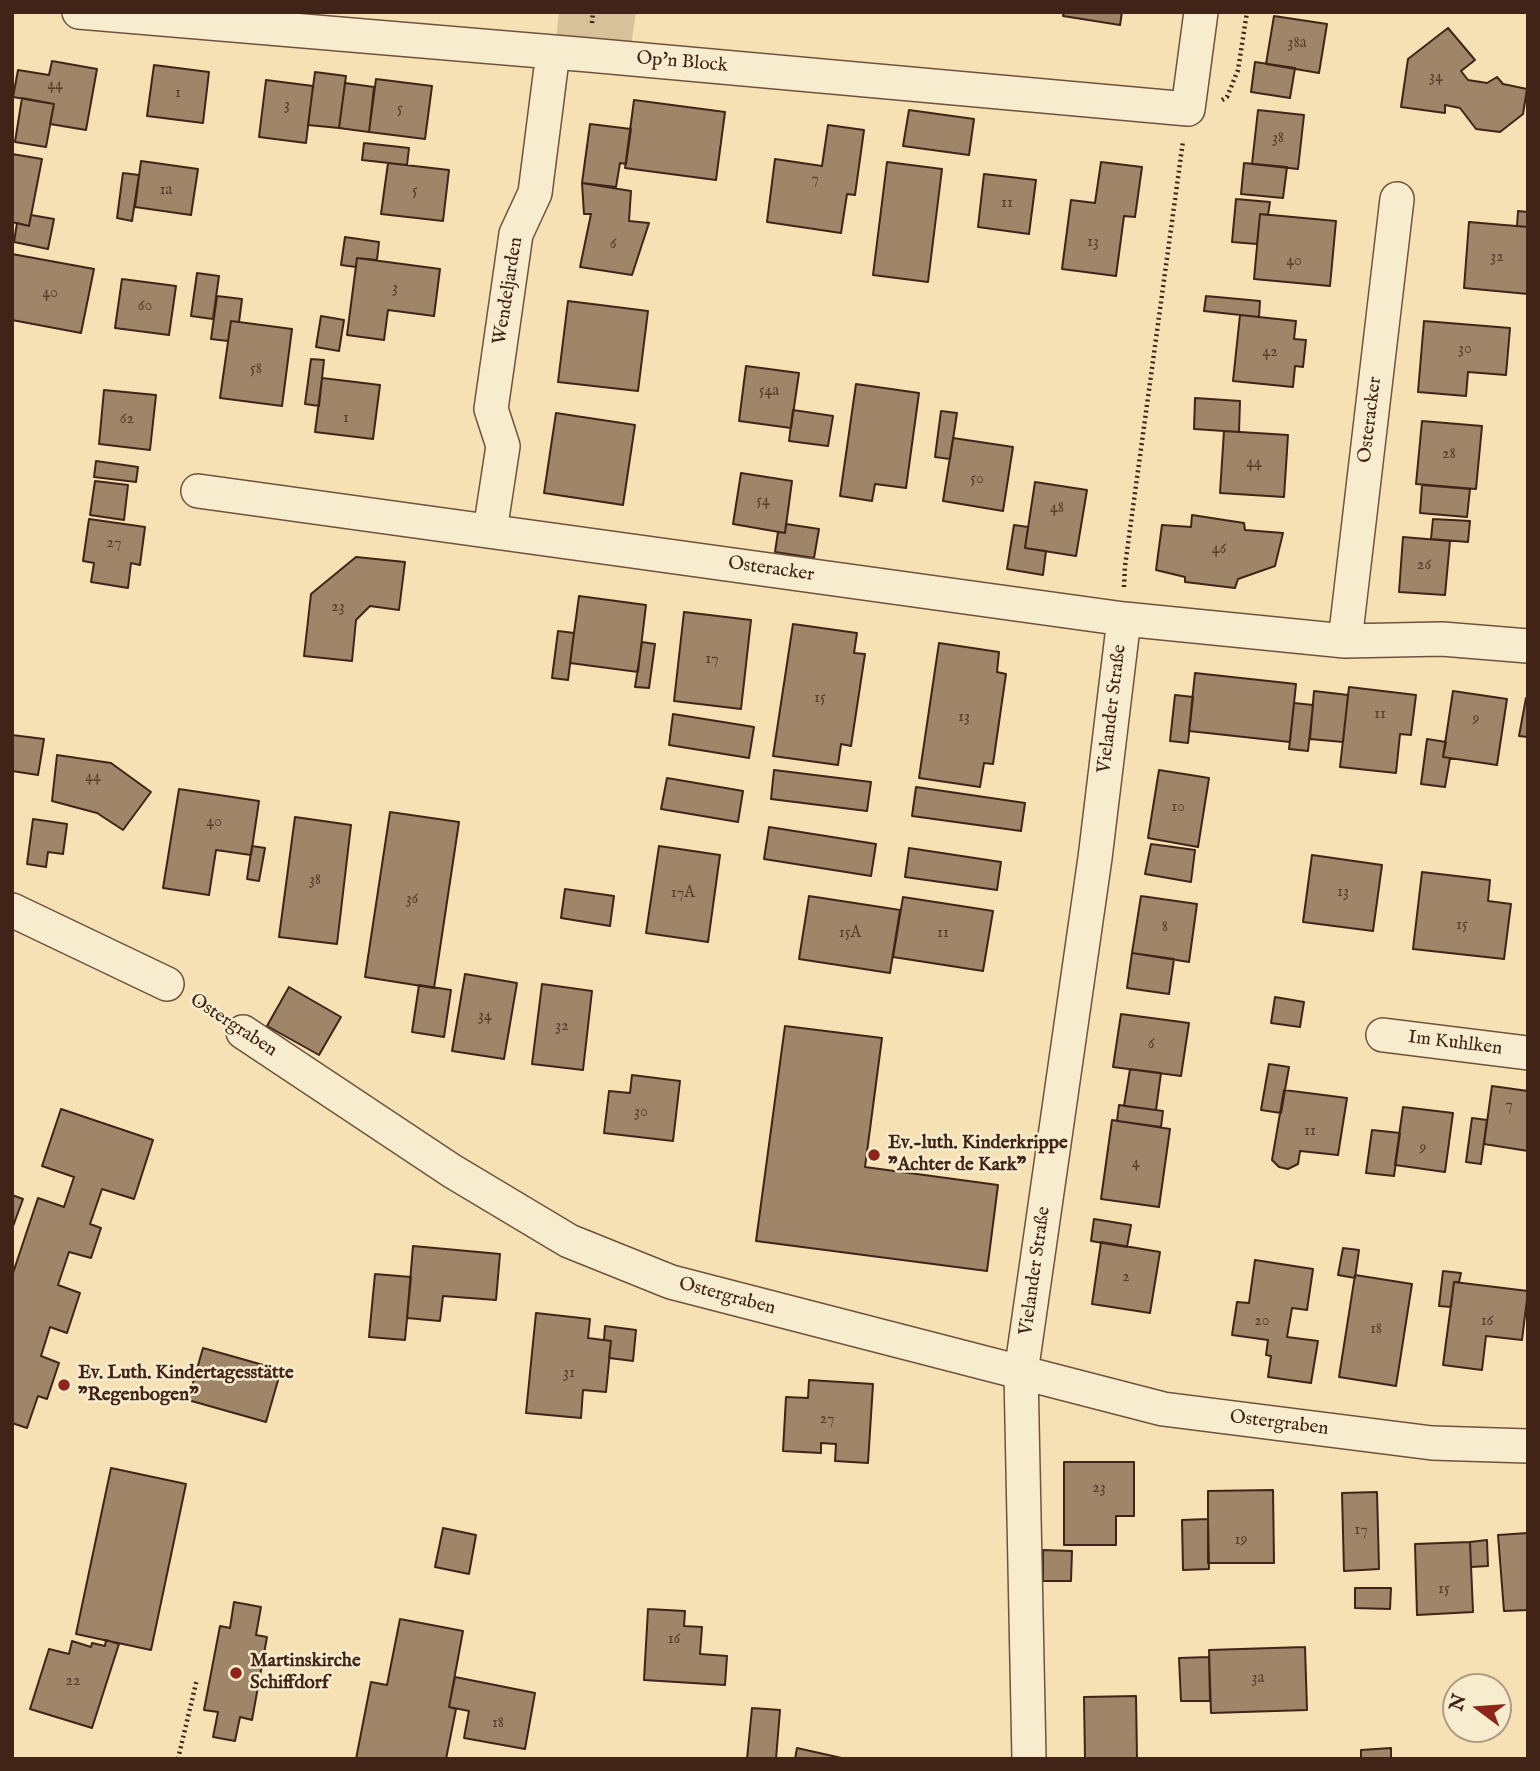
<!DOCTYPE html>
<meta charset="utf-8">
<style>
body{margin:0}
#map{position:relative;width:1540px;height:1771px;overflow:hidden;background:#f5e1b4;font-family:"IM FELL English",serif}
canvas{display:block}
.frame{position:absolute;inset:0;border:14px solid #422317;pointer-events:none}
.north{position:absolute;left:1442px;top:1673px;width:70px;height:70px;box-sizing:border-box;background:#f8ecce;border:2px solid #af9c85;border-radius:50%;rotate:286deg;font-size:19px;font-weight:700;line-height:28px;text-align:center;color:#422317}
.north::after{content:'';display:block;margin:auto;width:24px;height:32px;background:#8f2418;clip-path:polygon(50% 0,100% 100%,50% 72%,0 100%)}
</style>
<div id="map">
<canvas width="1540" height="1771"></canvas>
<div class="frame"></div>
<div class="north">N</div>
</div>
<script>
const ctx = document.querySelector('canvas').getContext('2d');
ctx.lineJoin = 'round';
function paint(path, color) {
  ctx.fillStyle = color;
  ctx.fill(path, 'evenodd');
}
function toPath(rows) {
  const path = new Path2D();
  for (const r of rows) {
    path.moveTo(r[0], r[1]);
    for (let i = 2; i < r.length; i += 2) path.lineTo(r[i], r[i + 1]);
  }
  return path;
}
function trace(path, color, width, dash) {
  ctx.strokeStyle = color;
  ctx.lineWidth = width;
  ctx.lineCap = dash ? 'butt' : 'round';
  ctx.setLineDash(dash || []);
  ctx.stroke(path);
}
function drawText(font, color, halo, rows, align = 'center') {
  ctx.font = font + ' "IM FELL English",serif';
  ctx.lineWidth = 5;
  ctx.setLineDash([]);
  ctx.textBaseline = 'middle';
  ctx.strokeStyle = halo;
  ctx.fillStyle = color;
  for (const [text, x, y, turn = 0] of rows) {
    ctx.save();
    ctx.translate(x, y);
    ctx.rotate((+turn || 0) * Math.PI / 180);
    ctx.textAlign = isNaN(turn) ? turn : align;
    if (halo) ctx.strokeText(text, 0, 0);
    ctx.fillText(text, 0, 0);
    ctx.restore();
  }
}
const green = toPath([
 [559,12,636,12,631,45,556,40]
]);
const building = toPath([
 [1064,12,1122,12,1120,25,1063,16,1064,12],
 [1274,16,1327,24,1319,73,1266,64,1274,16],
 [1448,28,1475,60,1461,71,1468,80,1487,83,1497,77,1503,84,1527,89,1523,114,1500,132,1476,129,1460,108,1445,105,1445,113,1401,107,1408,59,1448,28],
 [52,61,97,69,86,130,50,124,54,104,13,97,18,70,49,75,52,61],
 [1255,62,1295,68,1290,98,1251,92,1255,62],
 [154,65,209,72,203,123,147,116,154,65],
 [315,72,346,76,339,128,308,125,315,72],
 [376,79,432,86,425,139,369,132,376,79],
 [266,80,313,86,306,143,259,137,266,80],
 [345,83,374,87,369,132,339,128,345,83],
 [22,98,54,104,46,147,15,142,22,98],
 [634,100,725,112,716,180,625,168,634,100],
 [909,110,974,119,969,155,903,146,909,110],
 [1258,110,1304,115,1298,169,1252,164,1258,110],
 [590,124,631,129,626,164,620,163,616,187,582,183,590,124],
 [828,125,864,130,855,195,847,194,841,233,767,222,775,159,822,166,828,125],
 [364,143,409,148,407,165,362,160,364,143],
 [12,154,42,159,29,226,12,222,12,154],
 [141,161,198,169,191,215,135,207,141,161],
 [887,162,942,169,928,282,873,275,887,162],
 [1101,162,1142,167,1135,217,1124,216,1116,276,1062,269,1071,200,1095,203,1101,162],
 [388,163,449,170,443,221,381,214,388,163],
 [1244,163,1287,167,1283,198,1241,194,1244,163],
 [123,173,139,175,132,221,117,218,123,173],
 [984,174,1036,180,1029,234,978,227,984,174],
 [582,183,631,191,629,221,649,223,632,275,580,267,591,214,584,214,582,183],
 [1236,199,1270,202,1268,215,1260,214,1257,244,1232,242,1236,199],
 [1518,211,1528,212,1528,227,1517,226,1518,211],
 [1260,214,1336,221,1330,286,1254,279,1260,214],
 [31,215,54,219,48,249,14,242,17,223,29,226,31,215],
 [1469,222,1528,227,1528,294,1464,288,1469,222],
 [345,237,379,242,377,260,357,258,356,267,341,265,345,237],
 [12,254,94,269,81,333,12,320,12,254],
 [357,258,440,269,434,316,388,310,384,340,347,335,357,258],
 [197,273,219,276,213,319,191,316,197,273],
 [122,279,176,286,169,335,115,328,122,279],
 [217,296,242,299,239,322,231,321,228,341,211,339,217,296],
 [1206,296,1260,301,1259,317,1204,311,1206,296],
 [568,301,648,311,638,391,558,382,568,301],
 [1240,315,1296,321,1294,339,1306,340,1303,367,1295,366,1293,387,1233,381,1240,315],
 [321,316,344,320,339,351,316,347,321,316],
 [231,321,292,329,282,406,220,398,231,321],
 [1424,321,1510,328,1506,375,1468,372,1466,396,1418,392,1424,321],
 [311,359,324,360,319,406,305,404,311,359],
 [746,366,799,373,791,428,739,421,746,366],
 [322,378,380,385,373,439,315,432,322,378],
 [856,384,919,393,906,488,875,484,872,501,840,496,856,384],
 [104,390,156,395,150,450,99,444,104,390],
 [1195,398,1240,401,1239,432,1194,429,1195,398],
 [793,410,833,416,828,446,789,441,793,410],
 [941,411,957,413,950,459,935,457,941,411],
 [556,413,635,425,623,505,544,493,556,413],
 [1422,421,1482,426,1476,489,1416,484,1422,421],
 [1224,431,1288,435,1284,497,1220,493,1224,431],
 [953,438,1013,447,1003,511,943,501,953,438],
 [96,461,138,467,136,482,94,477,96,461],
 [741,473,792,481,785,533,733,524,741,473],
 [95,481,128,485,124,520,90,515,95,481],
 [1035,482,1087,490,1076,556,1025,548,1035,482],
 [1422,485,1470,489,1467,517,1420,513,1422,485],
 [1192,515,1244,523,1245,530,1283,533,1275,566,1238,579,1235,588,1185,582,1185,577,1156,570,1162,525,1191,527,1192,515],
 [89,519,145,527,140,565,131,563,128,588,91,582,94,563,83,561,89,519],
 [1433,519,1470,521,1468,542,1431,539,1433,519],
 [786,524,819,529,814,558,775,552,778,532,785,533,786,524],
 [1014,525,1028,527,1025,548,1046,551,1043,575,1007,569,1014,525],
 [1403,537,1450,541,1445,595,1399,592,1403,537],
 [356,557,405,562,399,610,370,606,356,620,352,661,304,656,311,594,356,557],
 [579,596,646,605,638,672,570,663,579,596],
 [684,612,751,620,741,709,674,701,684,612],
 [793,624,857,633,854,653,865,654,851,746,841,744,838,765,773,756,793,624],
 [558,631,574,633,568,680,552,678,558,631],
 [642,642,655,644,649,688,635,687,642,642],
 [939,643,999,652,997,672,1006,674,993,764,984,763,980,787,919,778,939,643],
 [1195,673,1296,684,1290,742,1189,731,1195,673],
 [1349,687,1416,695,1411,735,1400,734,1396,773,1340,767,1349,687],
 [1314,691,1348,695,1343,742,1310,739,1314,691],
 [1453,691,1507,699,1497,765,1443,757,1453,691],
 [1175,695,1193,697,1188,743,1170,741,1175,695],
 [1526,698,1528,699,1528,737,1519,736,1526,698],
 [1294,703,1313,705,1308,751,1289,749,1294,703],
 [673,714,754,727,749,758,669,745,673,714],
 [12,735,44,739,38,775,12,771,12,735],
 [1427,739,1446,742,1443,757,1450,758,1445,787,1421,784,1427,739],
 [57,755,111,763,151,792,123,830,97,813,52,801,57,755],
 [774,770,871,782,867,811,771,799,774,770],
 [1159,770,1209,778,1198,847,1148,838,1159,770],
 [667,778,743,791,738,822,661,809,667,778],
 [916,787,1025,803,1021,831,912,816,916,787],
 [179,789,259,801,251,855,216,850,209,895,163,888,179,789],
 [390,812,459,822,434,988,365,977,390,812],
 [295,817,351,825,337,944,279,937,295,817],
 [33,819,67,824,63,854,48,852,46,867,27,864,33,819],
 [769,827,876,844,871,876,764,859,769,827],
 [1151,844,1195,850,1191,882,1145,874,1151,844],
 [252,846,265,848,259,881,247,879,252,846],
 [659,846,720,855,708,942,646,933,659,846],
 [909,848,1001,862,997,890,905,877,909,848],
 [1312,855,1382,865,1373,931,1303,922,1312,855],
 [1422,872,1490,880,1488,901,1511,904,1504,959,1413,949,1422,872],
 [565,889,614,896,610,926,561,918,565,889],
 [809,896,900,910,890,973,799,959,809,896],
 [1141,896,1197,904,1189,962,1132,953,1141,896],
 [903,897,993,911,983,971,893,957,903,897],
 [1132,953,1174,959,1169,994,1127,988,1132,953],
 [465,974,517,983,504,1059,452,1051,465,974],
 [542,984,592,991,583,1070,532,1064,542,984],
 [419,985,451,990,444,1037,412,1032,419,985],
 [289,987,341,1017,319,1055,267,1026,289,987],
 [1275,997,1304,1002,1300,1027,1271,1023,1275,997],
 [1121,1014,1189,1023,1181,1076,1113,1067,1121,1014],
 [785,1026,882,1038,865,1167,998,1185,987,1271,756,1241,785,1026],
 [1269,1064,1289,1067,1281,1113,1261,1110,1269,1064],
 [1130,1069,1161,1073,1156,1110,1124,1106,1130,1069],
 [632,1075,680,1081,673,1141,604,1133,609,1091,630,1093,632,1075],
 [1492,1086,1528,1091,1528,1151,1484,1144,1492,1086],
 [1284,1090,1347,1098,1338,1155,1300,1151,1298,1164,1288,1169,1279,1167,1272,1160,1284,1090],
 [1119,1105,1163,1111,1161,1127,1117,1121,1119,1105],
 [1403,1107,1453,1113,1445,1172,1395,1165,1403,1107],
 [61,1109,153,1140,134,1199,102,1189,90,1224,101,1228,91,1258,69,1252,58,1285,80,1293,67,1333,50,1327,41,1356,59,1363,47,1399,38,1396,27,1428,12,1423,12,1276,38,1198,64,1207,74,1177,42,1166,61,1109],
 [1472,1118,1487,1120,1481,1164,1466,1162,1472,1118],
 [1112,1120,1170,1129,1159,1207,1101,1199,1112,1120],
 [1372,1130,1400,1133,1394,1176,1366,1173,1372,1130],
 [12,1195,23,1199,12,1229,12,1195],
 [1094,1219,1131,1225,1127,1247,1091,1241,1094,1219],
 [1101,1242,1160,1252,1150,1313,1092,1304,1101,1242],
 [413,1246,500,1254,496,1300,443,1296,440,1321,407,1318,413,1246],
 [1343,1248,1359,1250,1355,1278,1338,1275,1343,1248],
 [1255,1260,1313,1269,1307,1310,1292,1308,1287,1337,1318,1341,1311,1383,1268,1377,1271,1356,1266,1355,1268,1340,1232,1335,1237,1302,1249,1303,1255,1260],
 [1443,1271,1461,1273,1459,1282,1454,1282,1451,1307,1439,1306,1443,1271],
 [375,1274,411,1277,405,1340,369,1337,375,1274],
 [1355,1275,1412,1284,1396,1386,1339,1377,1355,1275],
 [1454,1282,1528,1291,1522,1340,1486,1336,1482,1370,1443,1365,1454,1282],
 [536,1313,590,1319,588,1338,611,1341,606,1392,583,1390,581,1418,526,1413,536,1313],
 [605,1326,636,1330,633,1361,609,1358,611,1341,604,1340,605,1326],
 [203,1348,281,1370,266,1422,188,1400,203,1348],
 [809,1380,873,1384,868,1463,835,1461,836,1444,821,1443,821,1453,783,1451,786,1397,808,1398,809,1380],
 [1064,1462,1134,1462,1134,1516,1116,1516,1116,1545,1064,1545,1064,1462],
 [111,1468,186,1484,151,1650,76,1634,111,1468],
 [1273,1490,1274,1563,1208,1563,1208,1491,1273,1490],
 [1377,1492,1379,1569,1344,1571,1342,1493,1377,1492],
 [1208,1519,1209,1569,1183,1570,1182,1520,1208,1519],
 [443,1528,476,1535,469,1574,435,1567,443,1528],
 [1528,1533,1528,1610,1504,1611,1498,1535,1528,1533],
 [1487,1540,1488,1566,1471,1567,1470,1542,1487,1540],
 [1470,1542,1473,1612,1417,1615,1415,1544,1470,1542],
 [1043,1550,1072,1551,1071,1581,1043,1581,1043,1550],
 [1355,1588,1391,1588,1390,1609,1355,1608,1355,1588],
 [234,1602,261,1607,256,1635,267,1637,252,1720,240,1717,235,1741,213,1737,218,1712,204,1710,220,1626,230,1628,234,1602],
 [648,1609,685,1611,684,1626,702,1627,700,1654,727,1656,725,1685,644,1680,648,1609],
 [400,1619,463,1631,449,1707,456,1709,446,1759,356,1759,371,1682,387,1685,400,1619],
 [106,1640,119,1644,92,1728,30,1709,49,1649,69,1654,72,1641,91,1647,92,1643,105,1646,106,1640],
 [1305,1647,1307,1710,1211,1713,1209,1650,1305,1647],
 [1209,1657,1210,1701,1181,1701,1179,1658,1209,1657],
 [455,1677,535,1693,525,1749,464,1738,469,1711,449,1707,455,1677],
 [1136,1696,1137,1759,1085,1759,1084,1697,1136,1696],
 [752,1708,780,1710,776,1759,747,1759,752,1708],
 [797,1748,846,1759,795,1759,797,1748],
 [1391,1748,1391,1759,1361,1759,1361,1750,1391,1748]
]);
const path = toPath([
 [592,23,593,12],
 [1222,100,1227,97,1238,70,1247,12],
 [1124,587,1125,566,1183,141],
 [193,1001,216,1015],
 [178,1759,197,1679]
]);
const street = toPath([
 [79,12,589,55,1188,109,1201,12],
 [198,491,1124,619,1345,641,1442,639,1528,646],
 [490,531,503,446,491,409,516,234,535,193,553,52],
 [1345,641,1397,199],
 [12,910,167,984],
 [243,1032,452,1171,569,1241,671,1282,1163,1409,1432,1443,1528,1446],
 [1383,1035,1528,1053],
 [1029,1759,1021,1373,1095,858,1124,619]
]);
const markers = [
 [874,1155,7,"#8f2418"],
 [64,1385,7,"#8f2418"],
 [236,1673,7,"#8f2418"]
];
const numberNames = [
 ["38a",1297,44],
 ["34",1436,78],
 ["44",55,86],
 ["1",178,94],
 ["3",287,106],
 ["5",400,110],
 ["38",1278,139],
 ["7",815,180],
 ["1a",166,191],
 ["5",415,192],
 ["11",1007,204],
 ["13",1093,243],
 ["6",613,245],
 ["32",1497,258],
 ["40",1294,262],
 ["3",395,289],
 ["40",50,294],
 ["60",145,307],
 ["30",1465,350],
 ["42",1270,353],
 ["58",256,370],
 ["54a",769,392],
 ["1",346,419],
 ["62",127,420],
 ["28",1449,455],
 ["44",1254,464],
 ["50",977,480],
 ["54",763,502],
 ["48",1057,509],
 ["27",114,544],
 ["46",1219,550],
 ["26",1424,566],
 ["23",338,608],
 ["17",712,660],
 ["15",820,699],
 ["11",1380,715],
 ["13",964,718],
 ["9",1476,720],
 ["44",93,778],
 ["10",1178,808],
 ["40",214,823],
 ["38",315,881],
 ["13",1343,893],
 ["17A",683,894],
 ["36",412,900],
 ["15",1462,926],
 ["8",1165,928],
 ["15A",850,934],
 ["11",943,934],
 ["34",485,1017],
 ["32",562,1027],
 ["6",1151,1045],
 ["7",1509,1106],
 ["30",641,1113],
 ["11",1310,1132],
 ["9",1423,1149],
 ["4",1136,1164],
 ["2",1126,1278],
 ["20",1262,1322],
 ["16",1487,1322],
 ["18",1376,1330],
 ["31",569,1374],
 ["27",827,1420],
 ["23",1099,1489],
 ["17",1361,1531],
 ["19",1241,1541],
 ["15",1444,1590],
 ["16",674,1640],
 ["3a",1258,1679],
 ["22",73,1682],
 ["18",498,1724]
];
const streetNames = [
 ["Op'n Block",682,63,5],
 ["Wendeljarden",509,291,-81],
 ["Osteracker",1371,420,-83],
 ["Osteracker",771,570,8],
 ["Vielander Straße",1113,709,-83],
 ["Ostergraben",233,1026,33],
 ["Im Kuhlken",1455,1044,7],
 ["Vielander Straße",1036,1271,-82],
 ["Ostergraben",727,1297,15],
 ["Ostergraben",1279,1424,7]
];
const poiNames = [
 ["Ev.-luth. Kinderkrippe",888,1144],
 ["\"Achter de Kark\"",888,1166],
 ["Ev. Luth. Kindertagesstätte",78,1374],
 ["\"Regenbogen\"",78,1396],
 ["Martinskirche",250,1662],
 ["Schiffdorf",250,1684]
];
paint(green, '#d7c199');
paint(building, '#9f8669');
trace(building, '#422317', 2);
trace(street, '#6f523e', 36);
trace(path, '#422317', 4.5, [2, 3.5]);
trace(street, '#f8ecce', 33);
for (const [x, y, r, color] of markers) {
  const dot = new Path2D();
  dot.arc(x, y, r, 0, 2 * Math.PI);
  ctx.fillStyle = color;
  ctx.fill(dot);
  trace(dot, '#f8ecce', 2.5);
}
drawText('16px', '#593c2c', null, numberNames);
drawText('19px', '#422317', '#f8ecce', streetNames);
drawText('bold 19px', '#422317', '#f8ecce', poiNames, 'left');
</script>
